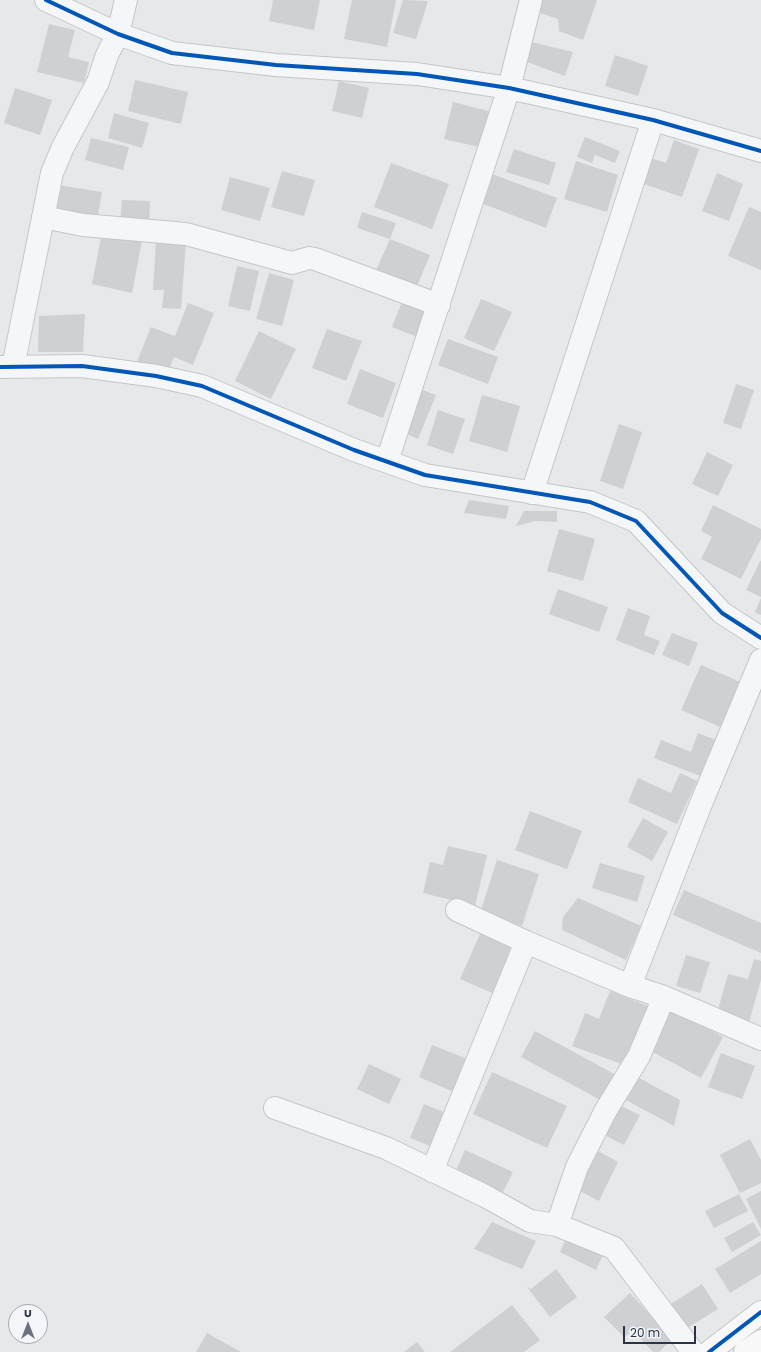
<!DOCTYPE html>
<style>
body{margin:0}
#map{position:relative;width:761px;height:1352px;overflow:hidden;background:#e6e8ea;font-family:Poppins,sans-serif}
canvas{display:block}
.north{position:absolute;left:8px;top:1304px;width:40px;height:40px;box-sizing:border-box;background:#f4f6f9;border:1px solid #a4a8b1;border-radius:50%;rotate:0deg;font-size:11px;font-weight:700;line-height:16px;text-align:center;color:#2b3445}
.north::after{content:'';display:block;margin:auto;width:14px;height:18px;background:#6c737f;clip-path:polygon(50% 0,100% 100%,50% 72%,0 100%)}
.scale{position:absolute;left:623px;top:1326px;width:73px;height:18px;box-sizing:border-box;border:2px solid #2b3445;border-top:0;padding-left:5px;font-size:12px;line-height:14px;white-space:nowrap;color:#2b3445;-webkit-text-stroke:3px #f4f6f9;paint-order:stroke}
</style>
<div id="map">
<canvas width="761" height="1352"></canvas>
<div class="north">U</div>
<div class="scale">20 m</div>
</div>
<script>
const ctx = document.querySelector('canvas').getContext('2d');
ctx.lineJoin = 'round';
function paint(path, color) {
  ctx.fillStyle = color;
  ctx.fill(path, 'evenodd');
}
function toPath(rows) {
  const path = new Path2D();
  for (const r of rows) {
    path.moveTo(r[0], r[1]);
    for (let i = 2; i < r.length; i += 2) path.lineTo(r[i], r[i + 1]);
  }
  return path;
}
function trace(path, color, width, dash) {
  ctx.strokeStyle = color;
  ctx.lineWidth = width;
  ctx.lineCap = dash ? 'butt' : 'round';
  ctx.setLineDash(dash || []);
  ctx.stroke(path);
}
const building = toPath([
 [273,0,320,0,314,30,269,21],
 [352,0,396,0,387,47,344,39],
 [403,0,428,1,416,39,393,33],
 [538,0,597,0,583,40,559,31,558,19,534,11],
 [49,24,75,30,68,57,89,62,84,83,37,72],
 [531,42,573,52,565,76,527,62],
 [615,55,648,66,638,96,605,86],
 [135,80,188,92,181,124,128,111],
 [339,81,369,88,362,118,332,111],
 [15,88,52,100,40,135,4,123],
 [453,102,496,113,488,149,444,139],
 [114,113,149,123,142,148,108,138],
 [585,137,620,151,615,163,595,155,592,163,577,157],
 [91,138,129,147,123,170,85,160],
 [674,140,699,149,682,197,638,182,647,157,666,163],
 [514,149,556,163,549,185,506,172],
 [576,161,618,175,607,212,564,199],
 [391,163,449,184,432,229,374,207],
 [282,171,315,180,304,216,271,207],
 [717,173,743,184,729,221,702,211],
 [492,174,557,198,546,228,481,203],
 [230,177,270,188,260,221,221,210],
 [58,185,102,192,97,221,52,213],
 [122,200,150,201,149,226,120,224],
 [749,207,761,212,761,270,728,256],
 [362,212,396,223,390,239,357,228],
 [102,233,142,241,132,293,92,284],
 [390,239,430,255,414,293,374,275],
 [156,241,186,243,181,309,162,308,164,290,153,290],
 [237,266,259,271,250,311,228,306],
 [269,273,294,280,282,326,256,319],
 [404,297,432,309,420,338,392,327],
 [481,299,512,312,494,351,464,338],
 [188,303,214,313,193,365,174,357,166,376,136,364,151,327,175,336],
 [85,314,83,352,38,352,39,316],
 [327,329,362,341,346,381,312,368],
 [259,331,296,349,271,399,235,381],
 [448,339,498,357,488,384,438,365],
 [360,369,396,383,383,418,347,404],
 [736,384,754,390,741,429,723,423],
 [417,388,436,395,418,439,399,431],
 [482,395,520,406,507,452,469,441],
 [438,410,465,419,453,454,427,445],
 [619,424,642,432,623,489,600,481],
 [707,452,733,465,718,496,692,484],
 [469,500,509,506,506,519,464,513],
 [713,505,761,529,761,539,741,579,701,559,712,537,701,531],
 [524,511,557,511,557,522,535,521,516,526],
 [559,529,595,539,583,581,547,571],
 [760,561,761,561,761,597,746,590],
 [558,589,608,607,599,632,549,614],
 [761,598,761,615,755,612],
 [628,608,650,616,644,635,660,641,654,655,616,640],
 [672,633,698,643,689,666,662,655],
 [701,665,745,684,725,729,681,710],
 [698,733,718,741,703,777,654,758,661,740,691,752],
 [680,773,697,781,677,824,628,802,638,778,671,793],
 [530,811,582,831,567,869,515,850],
 [643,818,668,832,652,861,627,847],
 [448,846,487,855,475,906,423,893,430,862,443,865],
 [497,860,539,874,522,926,480,913],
 [600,863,645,876,637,902,592,888],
 [684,890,761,923,761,953,673,915],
 [578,898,641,926,626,960,562,930,563,917],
 [480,934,517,950,497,995,460,979],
 [686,955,710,962,700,993,676,986],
 [754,959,761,961,761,980,748,1026,716,1017,728,974,748,979],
 [610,991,650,1007,627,1066,572,1046,585,1013,599,1019],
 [671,1009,723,1037,701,1078,649,1050],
 [535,1031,618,1076,604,1102,521,1057],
 [432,1045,470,1060,456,1093,419,1077],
 [721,1053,755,1066,742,1099,708,1087],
 [369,1064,401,1079,389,1104,357,1089],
 [492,1072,567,1106,547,1148,473,1114],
 [639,1078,680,1100,674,1126,626,1100],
 [424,1104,446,1113,433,1147,410,1138],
 [617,1104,640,1115,624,1145,602,1134],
 [750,1139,761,1160,761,1183,740,1193,720,1155],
 [465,1150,513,1172,502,1194,455,1173],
 [598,1151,618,1162,599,1201,578,1190],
 [761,1191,761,1229,746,1199],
 [739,1194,748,1211,714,1228,705,1211],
 [492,1222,536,1241,522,1269,474,1249],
 [753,1222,761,1235,732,1252,724,1238],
 [568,1234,604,1252,596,1270,560,1252],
 [761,1241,761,1274,730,1293,715,1269],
 [556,1269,577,1297,550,1317,527,1287,531,1289],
 [702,1284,718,1309,684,1330,669,1305],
 [630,1293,672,1339,659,1352,653,1352,633,1331,624,1337,604,1317],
 [512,1305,540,1340,524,1352,450,1352],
 [207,1333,241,1352,196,1352],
 [417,1342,425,1352,404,1352]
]);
const minor = toPath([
 [46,0,118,34,172,53,276,65,417,74,509,88,653,120,761,151],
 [43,217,83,225,186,234,292,263,309,258,315,259,439,305],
 [0,367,82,366,156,376,202,386,354,450,425,475,590,502,636,521,722,613,761,638],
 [13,367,52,173,63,147,98,82,107,55,118,34,126,0],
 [387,461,509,88,531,0],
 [532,493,653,120],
 [457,910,526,942,630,986,664,997,761,1039],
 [630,986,700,806,761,660],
 [275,1108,386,1148,485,1196,530,1221,557,1225,614,1248,693,1352],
 [432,1171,526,942],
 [557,1225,577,1167,606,1110,639,1056,664,997]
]);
const secondary = toPath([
 [709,1352,761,1312],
 [745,1352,761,1341]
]);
const cycleway = toPath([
 [46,0,118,34,172,53,276,65,417,74,509,88,653,120,761,151],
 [0,367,82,366,156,376,202,386,354,450,425,475,590,502,636,521,722,613,761,638],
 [709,1352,761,1312]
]);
paint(building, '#ced0d3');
trace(minor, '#c4c6c8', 24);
trace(secondary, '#c4c6c8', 24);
trace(minor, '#f5f6f7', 22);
trace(secondary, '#f8f8f8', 22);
trace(cycleway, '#0057b8', 4);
</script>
